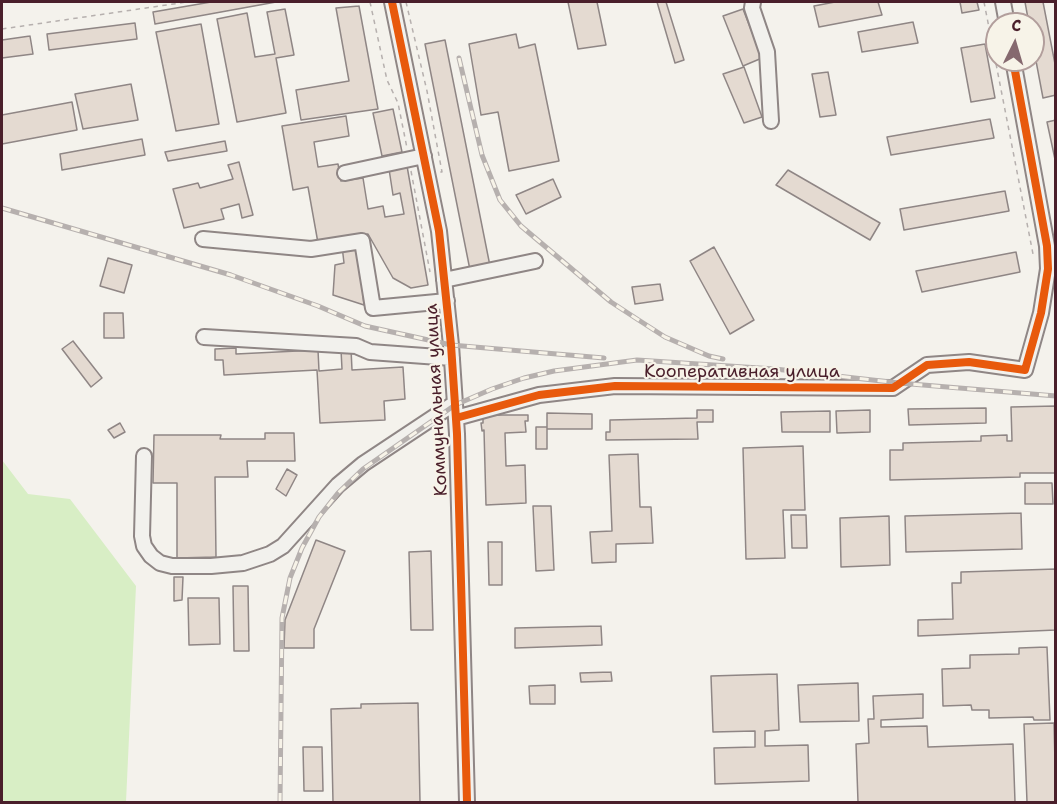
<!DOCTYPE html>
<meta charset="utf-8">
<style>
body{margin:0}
#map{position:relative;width:1057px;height:804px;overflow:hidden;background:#f4f2ec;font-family:"Shantell Sans",sans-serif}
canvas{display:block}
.frame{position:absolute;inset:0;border:3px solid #4a1f2b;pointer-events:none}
.north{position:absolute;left:985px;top:12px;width:60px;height:60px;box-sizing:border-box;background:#f7f3e8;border:2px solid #b29e9c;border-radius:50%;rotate:5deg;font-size:16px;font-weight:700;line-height:24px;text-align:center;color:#4a1f2b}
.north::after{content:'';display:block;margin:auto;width:21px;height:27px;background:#86696f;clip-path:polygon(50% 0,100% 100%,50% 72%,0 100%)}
</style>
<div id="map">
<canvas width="1057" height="804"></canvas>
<div class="frame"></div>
<div class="north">С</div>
</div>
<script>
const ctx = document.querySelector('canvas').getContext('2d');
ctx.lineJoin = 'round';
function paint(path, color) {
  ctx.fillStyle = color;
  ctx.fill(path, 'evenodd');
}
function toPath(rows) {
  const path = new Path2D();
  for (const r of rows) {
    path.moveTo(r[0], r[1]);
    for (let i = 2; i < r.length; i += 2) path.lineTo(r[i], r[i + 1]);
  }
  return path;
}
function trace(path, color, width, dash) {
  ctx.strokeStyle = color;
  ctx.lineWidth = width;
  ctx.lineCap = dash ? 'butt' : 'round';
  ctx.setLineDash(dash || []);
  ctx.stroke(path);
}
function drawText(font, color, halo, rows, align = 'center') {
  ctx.font = font + ' "Shantell Sans",sans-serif';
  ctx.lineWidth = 4.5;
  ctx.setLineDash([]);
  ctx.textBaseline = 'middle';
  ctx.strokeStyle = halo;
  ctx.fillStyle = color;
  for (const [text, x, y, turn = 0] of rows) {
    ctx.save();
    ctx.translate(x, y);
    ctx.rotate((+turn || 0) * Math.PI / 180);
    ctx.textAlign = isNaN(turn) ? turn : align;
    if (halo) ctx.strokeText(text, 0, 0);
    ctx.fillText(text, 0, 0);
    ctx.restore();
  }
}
const green = toPath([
 [2,460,28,494,70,499,136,586,126,802,2,802]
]);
const building = toPath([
 [211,2,276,2,155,24,153,12,211,2],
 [568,2,597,2,606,45,578,49,568,2],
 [657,2,666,2,684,60,675,63,657,2],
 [835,2,878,2,882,15,819,27,814,6,835,2],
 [960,2,977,2,979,10,962,13,960,2],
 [1025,2,1043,2,1056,69,1056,95,1043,98,1033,45,1033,24,1029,24,1025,2],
 [359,6,378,109,301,120,296,90,349,81,336,8,359,6],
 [285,9,294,55,276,58,286,113,237,122,217,19,247,13,255,57,275,54,267,12,285,9],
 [743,9,762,58,743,66,723,16,743,9],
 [913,22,918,43,862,52,858,32,913,22],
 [135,23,137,39,49,50,47,34,135,23],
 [201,24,219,124,176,131,156,32,201,24],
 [516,34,519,48,535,44,559,161,509,171,498,112,481,115,469,44,516,34],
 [30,36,33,54,2,58,2,40,30,36],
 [445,40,490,266,470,270,425,44,445,40],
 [985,44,995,98,971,102,961,48,985,44],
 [744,67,762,117,744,123,723,74,744,67],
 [828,72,836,115,820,117,812,74,828,72],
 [131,84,138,120,83,129,75,94,131,84],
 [72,102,77,130,2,144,2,115,72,102],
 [393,109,402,152,382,156,373,113,393,109],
 [346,116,349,136,314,142,318,167,338,164,341,181,363,178,368,209,383,206,385,217,404,214,400,193,393,195,389,169,407,166,428,285,411,288,393,278,368,234,318,243,308,187,293,190,282,126,346,116],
 [990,119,994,138,891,155,887,137,990,119],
 [1056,120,1056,164,1047,122,1056,120],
 [142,139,145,155,62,170,60,154,142,139],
 [225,141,227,151,168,161,165,152,225,141],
 [239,162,253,215,242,218,239,204,221,209,224,219,184,228,173,189,198,183,200,188,233,179,228,165,239,162],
 [788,170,880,223,870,240,776,185,788,170],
 [553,179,561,197,526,214,516,195,553,179],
 [1005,191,1009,211,904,230,900,209,1005,191],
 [358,244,364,305,333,295,335,265,344,263,342,246,358,244],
 [714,247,754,320,730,334,690,261,714,247],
 [1016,252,1020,272,922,292,916,271,1016,252],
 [108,258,132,265,124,293,100,286,108,258],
 [660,284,663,300,635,304,632,287,660,284],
 [104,313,123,313,124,338,104,338,104,313],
 [73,341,102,378,91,387,62,349,73,341],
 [236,348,236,354,318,350,319,371,342,369,341,350,351,349,352,370,403,367,405,399,384,401,385,420,320,423,317,370,224,375,223,360,215,360,215,349,236,348],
 [1056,406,1056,473,1020,473,1020,477,890,480,890,450,903,450,903,443,981,441,981,436,1007,435,1007,441,1012,441,1011,407,1056,406],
 [986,408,986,423,909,425,908,409,986,408],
 [697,410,713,410,713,422,697,422,698,439,606,440,606,432,610,432,610,420,697,418,697,410],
 [870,410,870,432,837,433,836,411,870,410],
 [830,411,830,432,782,432,781,412,830,411],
 [547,413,592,414,592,429,547,429,547,413],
 [502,415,528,415,528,421,525,421,526,432,505,433,506,466,525,465,526,503,486,505,484,430,482,431,481,423,483,423,483,416,502,415],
 [120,423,125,432,114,438,108,430,120,423],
 [536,427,547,427,547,449,536,449,536,427],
 [265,433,294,433,295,461,247,461,248,477,215,477,216,557,177,558,177,483,153,483,154,435,221,435,220,439,265,439,265,433],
 [803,446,805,510,783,510,785,558,746,559,743,448,803,446],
 [638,454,640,507,651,507,653,543,616,544,616,562,592,563,590,532,612,531,609,455,638,454],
 [287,469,297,475,286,496,276,489,287,469],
 [1025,483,1052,483,1053,504,1025,504,1025,483],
 [533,506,551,506,554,570,536,571,533,506],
 [1021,513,1022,549,906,552,905,516,1021,513],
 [791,515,806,515,807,548,792,548,791,515],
 [889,516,890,565,841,567,840,518,889,516],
 [316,540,345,551,314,629,314,648,284,648,285,620,316,540],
 [488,542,502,542,502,585,489,585,488,542],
 [431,551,433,630,411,630,409,552,431,551],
 [1056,569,1056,630,918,636,918,620,953,619,952,583,961,583,961,572,1056,569],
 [174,577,183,577,182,600,174,601,174,577],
 [233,586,248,586,249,651,234,651,233,586],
 [188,598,219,598,220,644,189,645,188,598],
 [601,626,602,645,515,648,515,628,601,626],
 [1047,647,1050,720,1034,720,1033,717,989,718,989,710,972,710,971,705,943,706,942,669,970,668,970,655,1019,654,1019,648,1047,647],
 [611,672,612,681,581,682,580,673,611,672],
 [777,674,779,730,765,731,765,746,808,745,809,781,715,784,714,748,755,747,755,731,713,732,711,676,777,674],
 [858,683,859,721,800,722,798,685,858,683],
 [555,685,555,704,530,704,529,686,555,685],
 [923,694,923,718,881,720,881,727,927,726,928,747,1013,744,1015,802,858,802,856,744,869,743,868,719,874,719,873,696,923,694],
 [418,703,420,802,333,802,331,709,361,708,361,704,418,703],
 [1054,723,1056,802,1027,802,1024,724,1054,723],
 [303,747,322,747,323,791,304,791,303,747]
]);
const path = toPath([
 [370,2,387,80,398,103,407,148],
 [406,2,427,91,442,172,440,172],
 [984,2,1033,254],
 [2,29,187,2],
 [411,171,430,272]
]);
const minor = toPath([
 [392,2,439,231,451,345,457,434,467,802],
 [753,2,752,8,767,52,771,121],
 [1003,2,1007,24],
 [345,173,424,156],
 [203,239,311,249,362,241,373,308,447,301],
 [444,280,535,261],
 [204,337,356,346,370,352,452,358],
 [456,418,539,395,615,386,893,388,927,365,969,362,1025,370,1041,313,1048,269,1047,246,1013,60],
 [144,456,142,536,144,546,151,556,160,563,172,566,211,566,243,563,270,554,283,546,338,485,363,464,455,403]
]);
const rail = toPath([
 [459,58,482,155,500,200,521,226,611,302,637,319,665,337,709,356,723,359],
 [2,208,231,275,318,306,365,326,451,345,604,358],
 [280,802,282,618,290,578,302,548,319,517,338,493,363,469,455,405,492,389,524,378,554,371,637,360,775,369,899,383,1056,396]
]);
const cycleway = toPath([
 [392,2,439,231,451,345,457,434,467,802],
 [456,418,539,395,615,386,893,388,927,365,969,362,1025,370,1041,313,1048,269,1047,246,1013,60]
]);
const streetNames = [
 ["Кооперативная улица",742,372],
 ["Коммунальная улица",437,400,-93]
];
paint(green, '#d8eec5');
paint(building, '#e4dad1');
trace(building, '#8f8685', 1.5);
trace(minor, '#8f8685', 18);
trace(path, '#b6b0ae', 1.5, [4.5, 4.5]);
trace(minor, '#f2f1ed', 14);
trace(rail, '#b6b0ae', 5);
trace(rail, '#f7f3e8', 3, [9]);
trace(cycleway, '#e8590c', 8);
drawText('18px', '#4a1f2b', '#f7f3e8', streetNames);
</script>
